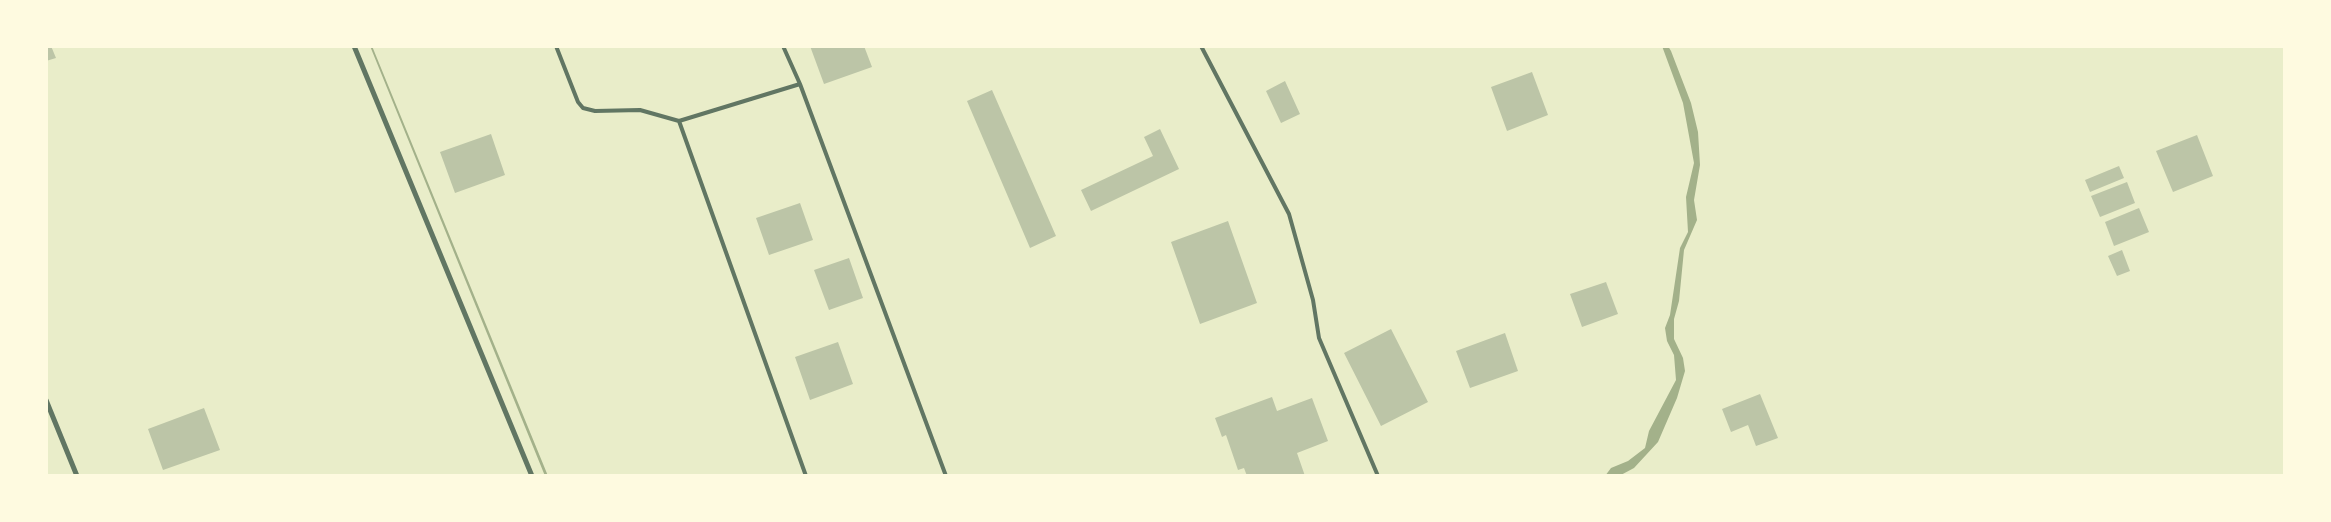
<!DOCTYPE html>
<style>
body{margin:0}
#map{position:relative;width:2331px;height:522px;overflow:hidden;background:#e9edc9;font-family:Quicksand,sans-serif}
canvas{display:block}
.frame{position:absolute;inset:0;border:48px solid #fefae0;pointer-events:none}
</style>
<div id="map">
<canvas width="2331" height="522"></canvas>
<div class="frame"></div>
</div>
<script>
const ctx = document.querySelector('canvas').getContext('2d');
ctx.lineJoin = 'round';
function paint(path, color) {
  ctx.fillStyle = color;
  ctx.fill(path, 'evenodd');
}
function toPath(rows) {
  const path = new Path2D();
  for (const r of rows) {
    path.moveTo(r[0], r[1]);
    for (let i = 2; i < r.length; i += 2) path.lineTo(r[i], r[i + 1]);
  }
  return path;
}
function trace(path, color, width, dash) {
  ctx.strokeStyle = color;
  ctx.lineWidth = width;
  ctx.lineCap = dash ? 'butt' : 'round';
  ctx.setLineDash(dash || []);
  ctx.stroke(path);
}
const water = toPath([
 [370,46,372,46,548,476,545,476],
 [1662,46,1668,46,1671,51,1691,103,1698,132,1700,165,1694,200,1697,220,1684,250,1679,301,1674,319,1674,339,1683,358,1685,371,1677,398,1658,442,1634,468,1619,476,1605,476,1611,468,1628,461,1645,448,1649,431,1676,380,1674,355,1667,341,1665,328,1670,315,1680,248,1688,232,1686,197,1694,163,1683,103]
]);
const building = toPath([
 [46,46,51,46,56,58,46,61],
 [810,46,864,46,872,67,824,84],
 [1532,72,1548,115,1507,131,1491,87],
 [1285,81,1300,114,1281,123,1266,91],
 [992,90,1056,236,1030,248,967,101],
 [1160,129,1179,169,1091,211,1081,190,1153,156,1144,137],
 [491,134,505,175,455,193,440,152],
 [2197,135,2213,176,2173,192,2156,151],
 [2119,166,2124,178,2090,192,2085,180],
 [2127,182,2135,203,2100,217,2091,196],
 [800,203,813,240,769,255,756,218],
 [2139,208,2149,232,2114,246,2105,222],
 [1228,221,1257,303,1200,324,1171,242],
 [2122,250,2130,271,2117,276,2108,256],
 [849,258,863,298,829,310,814,270],
 [1606,282,1618,314,1582,327,1570,294],
 [1391,329,1428,402,1381,426,1344,353],
 [1505,333,1518,371,1470,388,1456,351],
 [838,342,853,384,810,400,795,357],
 [1760,394,1778,438,1756,446,1748,425,1731,432,1722,409],
 [1272,397,1277,411,1312,398,1328,441,1297,453,1305,476,1247,476,1244,468,1238,470,1226,435,1222,437,1215,418],
 [204,408,220,450,163,470,148,429]
]);
const service = toPath([
 [556,46,578,102,583,108,595,111,640,110,679,121,800,84],
 [783,46,800,84,946,476],
 [1201,46,1289,214,1313,300,1319,338,1378,476],
 [679,121,806,476]
]);
const minor = toPath([
 [354,46,532,476],
 [46,400,77,476]
]);
paint(water, '#a3b18a');
paint(building, '#bcc5a7');
trace(service, '#617663', 4);
trace(minor, '#617663', 5);
</script>
